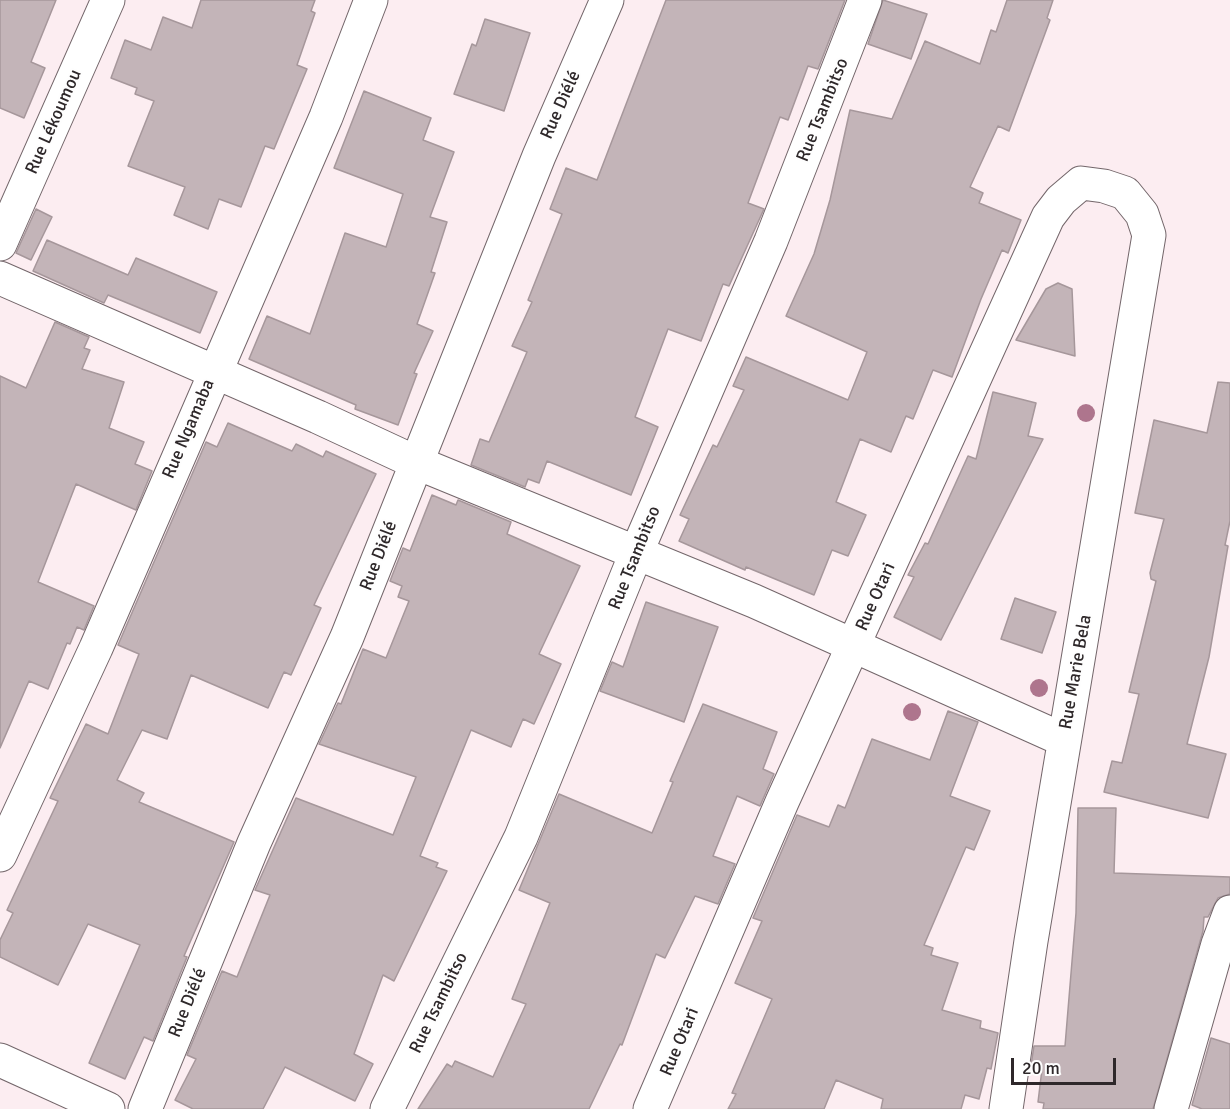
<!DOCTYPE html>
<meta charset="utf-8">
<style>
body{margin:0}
#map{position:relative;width:1230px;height:1109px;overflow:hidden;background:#fcedf1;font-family:Signika,sans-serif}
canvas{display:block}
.scale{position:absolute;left:1011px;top:1058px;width:105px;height:27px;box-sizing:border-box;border:3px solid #2e282a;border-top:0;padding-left:8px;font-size:18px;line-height:21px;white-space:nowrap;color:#2e282a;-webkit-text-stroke:4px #fefefe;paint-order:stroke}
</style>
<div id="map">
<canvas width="1230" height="1109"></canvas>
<div class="scale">20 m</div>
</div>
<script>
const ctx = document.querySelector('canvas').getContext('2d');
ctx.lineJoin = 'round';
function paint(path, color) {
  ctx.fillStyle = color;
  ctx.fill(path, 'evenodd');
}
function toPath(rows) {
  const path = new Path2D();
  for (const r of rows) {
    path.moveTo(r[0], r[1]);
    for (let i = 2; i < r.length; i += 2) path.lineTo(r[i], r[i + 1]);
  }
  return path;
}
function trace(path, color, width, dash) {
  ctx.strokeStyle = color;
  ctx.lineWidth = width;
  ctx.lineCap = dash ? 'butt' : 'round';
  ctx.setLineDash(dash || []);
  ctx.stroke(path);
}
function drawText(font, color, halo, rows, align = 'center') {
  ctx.font = font + ' Signika,sans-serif';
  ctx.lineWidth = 4.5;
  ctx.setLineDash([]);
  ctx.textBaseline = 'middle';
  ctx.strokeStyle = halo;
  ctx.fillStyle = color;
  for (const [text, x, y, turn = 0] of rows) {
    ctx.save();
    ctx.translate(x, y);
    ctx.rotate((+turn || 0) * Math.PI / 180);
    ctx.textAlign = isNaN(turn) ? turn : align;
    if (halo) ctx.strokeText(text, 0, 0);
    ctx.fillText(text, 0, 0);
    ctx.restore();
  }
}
const building = toPath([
 [0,0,56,0,31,62,45,68,24,118,0,108,0,0],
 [201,0,315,0,311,11,315,13,297,65,307,69,274,149,265,146,241,207,219,199,208,229,174,215,185,187,128,166,154,101,135,94,137,88,111,78,125,40,151,50,163,17,192,28,201,0],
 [666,0,845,0,818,69,808,66,788,120,780,117,748,203,764,209,729,286,723,284,701,341,668,329,635,417,658,427,631,495,547,461,539,483,528,479,525,487,471,465,480,439,489,442,527,352,512,346,532,302,528,300,562,214,550,209,566,168,597,180,666,0],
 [883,0,927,14,911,59,868,44,883,0],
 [1007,0,1053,0,1047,18,1050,20,1009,131,998,126,970,187,983,193,979,203,1021,220,1008,253,1002,250,981,299,952,377,933,370,913,419,906,416,891,452,860,439,836,502,866,515,848,556,832,550,814,595,746,567,745,570,679,541,689,519,680,515,713,445,717,447,744,390,733,386,746,357,848,400,867,352,786,316,814,254,830,200,850,110,892,119,925,41,980,64,991,30,996,32,1007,0],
 [485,19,530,33,504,111,454,94,472,44,476,46,485,19],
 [364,91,431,118,423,140,454,152,430,217,447,222,431,272,435,273,417,324,433,331,414,373,417,374,398,425,355,409,356,405,249,359,267,316,310,334,345,233,386,247,403,194,334,168,364,91],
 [36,209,52,217,31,260,16,253,36,209],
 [47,240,128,275,136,258,217,292,200,333,108,295,104,303,33,271,47,240],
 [1058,283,1072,289,1075,356,1016,340,1046,289,1058,283],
 [55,322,89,337,84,348,90,350,82,369,124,382,109,428,144,442,135,464,152,471,136,510,76,484,38,582,94,606,84,630,77,627,70,644,67,643,48,689,29,681,0,748,0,376,26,388,55,322],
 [1218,382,1230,383,1230,521,1225,545,1228,546,1209,657,1187,744,1226,754,1208,818,1104,792,1112,761,1122,763,1139,694,1129,692,1156,581,1151,579,1150,573,1164,519,1135,513,1154,420,1207,433,1218,382],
 [993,392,1036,403,1028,436,1043,439,941,640,894,617,914,577,908,575,925,543,928,544,968,456,976,459,993,392],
 [228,423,292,451,296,444,323,457,326,451,376,474,314,605,321,608,291,675,284,672,268,708,191,675,167,739,142,730,117,780,144,793,139,802,234,842,184,956,187,957,153,1041,144,1037,125,1079,89,1063,140,945,88,924,58,985,0,957,0,940,13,913,7,910,58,801,50,798,86,724,108,734,139,654,118,645,206,442,217,447,228,423],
 [432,495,456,505,458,500,511,522,507,534,580,566,539,654,561,664,534,724,523,719,511,747,471,730,420,856,438,863,436,867,447,871,394,981,383,975,354,1054,373,1064,355,1101,285,1067,263,1109,193,1109,175,1100,196,1059,187,1055,222,971,237,977,270,895,255,890,296,798,393,835,416,777,319,744,338,703,341,704,363,649,386,658,409,601,398,597,402,586,390,581,403,548,410,551,432,495],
 [1015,598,1056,612,1042,653,1001,639,1015,598],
 [646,602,718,627,684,722,600,691,612,662,623,667,646,602],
 [703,704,777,732,763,769,774,774,760,806,737,796,713,856,735,864,718,904,695,896,665,958,656,954,622,1045,620,1044,589,1109,418,1109,447,1064,452,1067,455,1061,493,1077,526,1004,512,999,550,903,519,890,559,794,652,833,673,782,670,781,703,704],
 [948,711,978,722,950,796,990,811,974,850,966,847,924,945,933,948,931,955,958,963,942,1010,981,1021,980,1028,998,1033,991,1069,987,1068,979,1099,965,1095,961,1109,881,1109,883,1099,836,1080,824,1109,728,1109,736,1094,732,1093,772,999,735,983,762,921,753,918,797,815,829,827,838,805,845,808,872,739,930,760,948,711],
 [1078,808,1116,808,1114,873,1230,877,1230,894,1218,898,1208,917,1204,917,1203,931,1153,1109,1043,1109,1044,1103,1038,1102,1042,1069,1031,1065,1034,1046,1065,1046,1076,913,1078,808],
 [1211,1038,1230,1044,1230,1109,1202,1109,1192,1105,1211,1038]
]);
const minor = toPath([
 [0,244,108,0],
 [0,278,318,417,415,462,754,601,1064,740],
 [0,855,96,648,326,117,371,0],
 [0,1060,108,1109],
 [145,1109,254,843,347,637,539,156,607,0],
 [387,1109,521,837,637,551,771,241,865,0],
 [650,1109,782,802,1048,217,1061,200,1081,183,1104,186,1125,193,1142,214,1149,235,1031,941,1006,1109],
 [1171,1109,1218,944,1230,912]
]);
const trees = [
 [1086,413],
 [1039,688],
 [912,712]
];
const streetNames = [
 ["Rue Diélé",561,105,-66],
 ["Rue Tsambitso",823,110,-68],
 ["Rue Lékoumou",54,122,-66],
 ["Rue Ngamaba",189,429,-67],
 ["Rue Diélé",379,556,-69],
 ["Rue Tsambitso",635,558,-68],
 ["Rue Otari",876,597,-66],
 ["Rue Marie Bela",1076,672,-80],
 ["Rue Diélé",188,1003,-68],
 ["Rue Tsambitso",439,1003,-64],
 ["Rue Otari",680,1042,-67]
];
paint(building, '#c3b4b8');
trace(building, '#a6979b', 1.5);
trace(minor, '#73666a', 35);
trace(minor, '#fff', 33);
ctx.fillStyle = '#ae758d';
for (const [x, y] of trees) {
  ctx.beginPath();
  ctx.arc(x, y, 9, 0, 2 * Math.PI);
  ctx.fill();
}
drawText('18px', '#2e282a', '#fefefe', streetNames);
</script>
